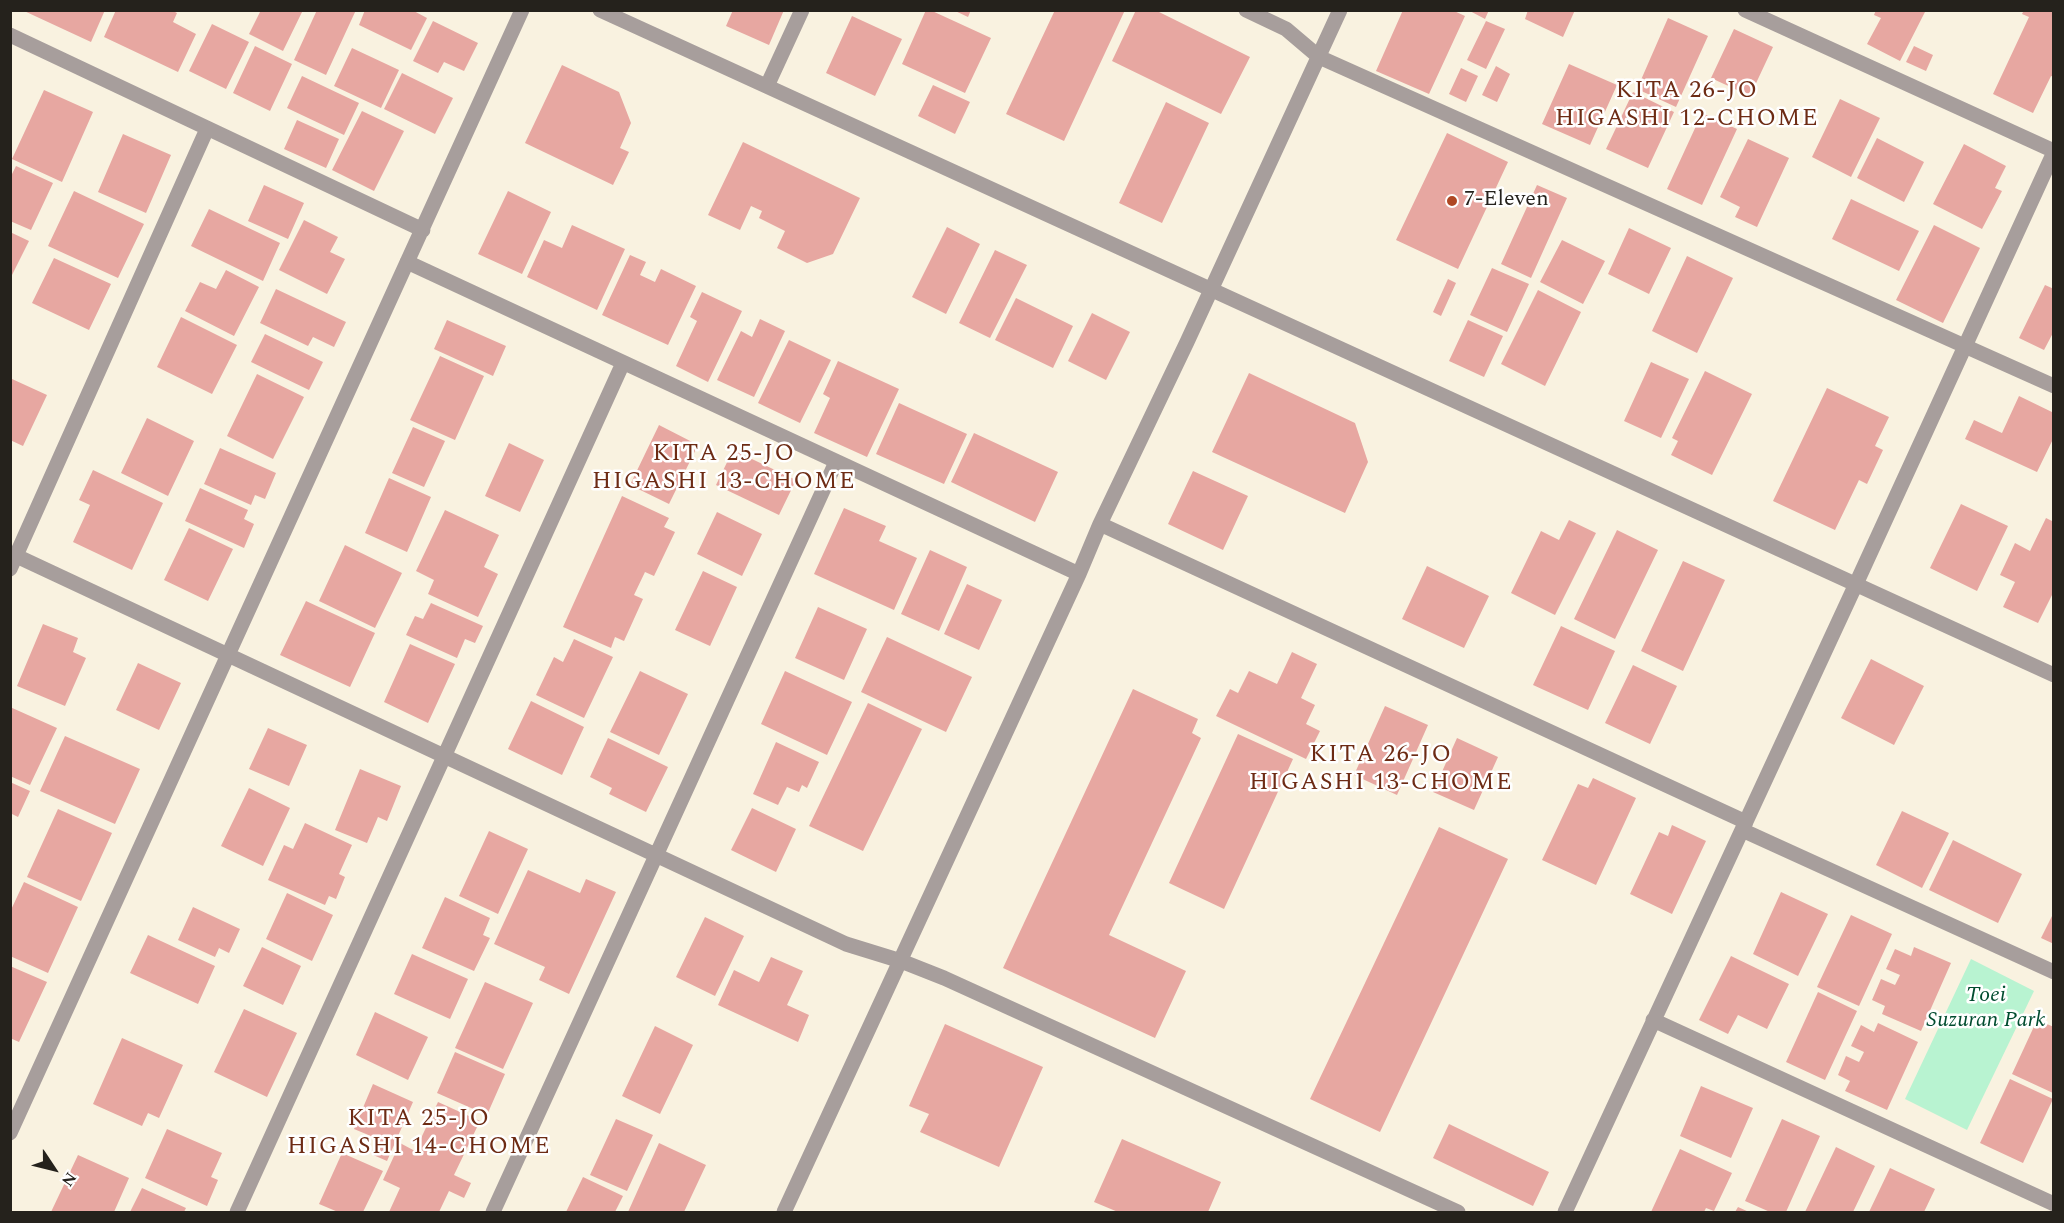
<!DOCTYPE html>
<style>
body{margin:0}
#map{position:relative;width:2064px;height:1223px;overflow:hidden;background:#f9f2e0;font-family:Spectral,serif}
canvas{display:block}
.frame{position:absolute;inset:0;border:12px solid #25221c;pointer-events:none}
.north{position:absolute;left:24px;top:1139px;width:60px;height:60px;-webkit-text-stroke:4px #fff;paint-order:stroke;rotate:125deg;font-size:16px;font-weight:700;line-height:24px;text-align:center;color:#25221c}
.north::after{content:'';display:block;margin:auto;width:21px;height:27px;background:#25221c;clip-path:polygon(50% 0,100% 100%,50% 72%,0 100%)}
</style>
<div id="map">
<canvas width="2064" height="1223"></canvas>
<div class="frame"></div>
<div class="north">N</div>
</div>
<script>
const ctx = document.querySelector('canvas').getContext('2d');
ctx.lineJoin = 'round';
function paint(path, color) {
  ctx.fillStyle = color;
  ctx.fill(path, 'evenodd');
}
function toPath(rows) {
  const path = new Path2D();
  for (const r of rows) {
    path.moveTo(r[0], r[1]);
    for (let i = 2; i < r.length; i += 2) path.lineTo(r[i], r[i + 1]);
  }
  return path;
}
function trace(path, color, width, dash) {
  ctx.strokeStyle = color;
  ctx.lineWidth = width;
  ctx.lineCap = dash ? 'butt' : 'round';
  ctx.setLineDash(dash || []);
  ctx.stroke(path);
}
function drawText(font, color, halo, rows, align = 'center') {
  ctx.font = font + ' Spectral,serif';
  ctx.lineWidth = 5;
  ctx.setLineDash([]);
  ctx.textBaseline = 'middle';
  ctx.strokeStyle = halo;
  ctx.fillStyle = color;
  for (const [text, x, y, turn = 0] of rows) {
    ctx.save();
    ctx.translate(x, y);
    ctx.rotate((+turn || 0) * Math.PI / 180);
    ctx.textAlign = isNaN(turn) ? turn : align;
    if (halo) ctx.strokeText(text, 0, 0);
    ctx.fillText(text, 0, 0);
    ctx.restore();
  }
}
const green = toPath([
 [1971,959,2034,991,1967,1130,1905,1099]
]);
const building = toPath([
 [22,10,105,10,91,42],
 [116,10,171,10,177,13,173,22,196,34,178,72,104,37],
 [261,10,303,10,283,51,249,34],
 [317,10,356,10,326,75,294,60],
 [365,10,412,10,427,18,411,50,359,25],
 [733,10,784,10,769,45,726,26],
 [926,10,930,10,991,38,965,93,902,64],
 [953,10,971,10,968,17],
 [1055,10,1125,10,1064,141,1006,114],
 [1136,10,1155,10,1250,57,1221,114,1112,61],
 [1403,10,1452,10,1465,16,1429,94,1376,71],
 [1468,10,1489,10,1485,19],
 [1528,10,1575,10,1563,37,1525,19],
 [1876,10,1926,10,1900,61,1867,44,1881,18,1874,15],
 [2024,10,2054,10,2054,77,2051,76,2033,113,1993,94,2029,17,2022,14],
 [852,16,902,39,875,96,826,73],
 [1668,18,1708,36,1676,107,1637,89],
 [433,21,478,43,464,71,444,62,438,73,413,61],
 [1486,21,1505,29,1486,69,1467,60],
 [212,24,249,42,226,89,189,71],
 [1734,29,1773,47,1750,96,1711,78],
 [255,46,292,64,270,111,233,93],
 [1914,46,1933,55,1926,71,1906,62],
 [352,48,399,70,381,108,334,86],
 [1569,64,1617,85,1590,145,1542,124],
 [562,65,619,92,631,123,620,148,629,152,613,185,525,143],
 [1496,66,1510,74,1497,102,1482,95],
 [1461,68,1478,76,1466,102,1449,94],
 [402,73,453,98,435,134,384,109],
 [302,76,359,103,344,135,287,108],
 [933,85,970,102,955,134,918,116],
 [44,90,93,112,62,182,12,159],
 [1633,92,1674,112,1648,168,1606,149],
 [1840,99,1880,118,1851,177,1812,157],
 [1166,102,1209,123,1162,223,1119,203],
 [362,111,404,131,374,191,332,170],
 [1702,113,1737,129,1702,205,1667,189],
 [297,120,339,139,326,168,284,149],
 [1447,133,1508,162,1458,269,1396,240],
 [123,134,171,155,146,213,98,192],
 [1877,138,1924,162,1904,202,1857,178],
 [1748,139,1789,158,1757,227,1735,217,1740,207,1720,197],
 [743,142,860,198,833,254,807,263,777,248,785,231,759,218,762,211,751,206,740,230,708,215],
 [1964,144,2006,166,1995,188,2002,191,1982,229,1933,204],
 [16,166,53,183,31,230,10,221,10,178],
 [264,185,304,203,288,239,248,221],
 [1537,185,1567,198,1531,278,1501,264],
 [74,191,144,224,118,278,48,246],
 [508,191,551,212,522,274,478,254],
 [1851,199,1919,231,1899,271,1832,239],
 [209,209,280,243,263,281,191,246],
 [304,220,338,237,330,252,345,259,327,294,279,270],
 [572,225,625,249,597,310,527,277,544,240,562,248],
 [1934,225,1980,248,1943,323,1896,300],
 [947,227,980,244,946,314,912,297],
 [1629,228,1671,248,1649,294,1608,274],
 [10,232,29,241,10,279],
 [1562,240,1605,261,1583,304,1540,282],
 [995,250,1027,265,990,338,959,323],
 [630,255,646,262,640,275,655,282,661,269,696,286,668,345,602,315],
 [1687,256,1733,278,1697,353,1652,331],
 [54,258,111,284,89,330,32,303],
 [1492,268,1529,284,1507,332,1470,315],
 [226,270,259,287,234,336,185,311,200,282,216,289],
 [1448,279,1456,283,1441,316,1433,312],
 [2045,285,2054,289,2054,331,2044,350,2019,338],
 [276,289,346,322,334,347,313,337,308,346,260,323],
 [1538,290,1581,312,1545,386,1501,364],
 [702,292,742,311,708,382,676,366,697,321,690,317],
 [1016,298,1073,326,1053,368,995,340],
 [1092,313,1130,332,1106,380,1068,361],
 [181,317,237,345,212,394,157,367],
 [760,319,785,331,754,397,717,380,741,331,752,337],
 [447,320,506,346,493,376,434,349],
 [1468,320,1503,336,1484,377,1449,361],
 [265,334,323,362,309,390,251,362],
 [789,340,831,360,800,423,758,403],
 [440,356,484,376,455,440,410,420],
 [838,361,899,389,867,457,814,433,830,398,823,394],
 [1651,362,1689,379,1661,438,1624,421],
 [1705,371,1752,394,1712,475,1671,455,1678,441,1672,438],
 [1249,373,1355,423,1368,462,1345,513,1212,452],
 [257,374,304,397,273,459,227,436],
 [12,379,47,395,23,446,10,440,10,383],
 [1827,388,1889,417,1875,446,1883,450,1867,484,1859,480,1835,530,1773,501],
 [2019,396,2054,413,2054,437,2037,472,1965,439,1974,420,2002,433],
 [899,403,967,434,944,484,876,454],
 [147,418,194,441,168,496,121,473],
 [659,425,698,445,669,504,630,485],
 [413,427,445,441,424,487,392,473],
 [974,433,1058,472,1035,522,951,482],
 [509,443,544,460,520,512,485,496],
 [220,448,276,473,265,499,255,495,251,505,204,484],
 [733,450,796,480,779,515,716,485],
 [93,470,163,503,132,570,73,542,90,505,79,500],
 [1193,471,1248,496,1223,550,1168,524],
 [389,478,431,497,407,552,365,533],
 [200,488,248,510,244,519,254,524,244,548,185,521],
 [622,496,669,518,664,527,675,532,654,576,645,572,634,595,643,599,624,641,615,637,611,648,563,627],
 [1961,504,2008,526,1977,591,1930,568],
 [844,508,886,526,879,541,917,558,894,610,814,574],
 [445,510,499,535,484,567,498,574,478,617,428,594,434,580,416,571],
 [717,512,762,534,742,576,697,554],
 [2046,518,2054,522,2054,591,2038,623,2003,607,2015,582,2000,575,2015,543,2030,551],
 [1569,520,1596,533,1555,615,1511,593,1541,531,1559,540],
 [189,528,233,549,208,601,164,580],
 [1617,530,1658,550,1615,639,1574,619],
 [345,545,402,573,375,628,319,601],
 [930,550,967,567,939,631,901,614],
 [1683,561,1725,580,1683,671,1641,651],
 [1427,566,1489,596,1464,648,1402,619],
 [703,571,737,587,710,646,675,630],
 [967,584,1002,600,979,650,944,634],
 [306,601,375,633,350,687,280,655],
 [431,603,483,626,475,643,465,639,457,658,406,635,415,616,423,619],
 [818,607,867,629,844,680,795,658],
 [43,624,78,638,73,652,86,658,65,706,17,686],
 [1561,626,1615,651,1588,710,1533,685],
 [887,637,972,677,946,732,861,692],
 [574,639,613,657,584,718,536,695,554,657,563,662],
 [410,644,455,664,428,723,384,702],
 [1292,652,1317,664,1301,698,1315,705,1306,724,1320,731,1306,759,1216,716,1230,689,1238,693,1249,671,1277,684],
 [1871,659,1924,686,1894,745,1841,718],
 [138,663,181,683,159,730,116,710],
 [1633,665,1677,686,1650,744,1605,723],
 [640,671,688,694,659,755,610,732],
 [785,671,852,702,827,755,761,724],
 [1133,689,1198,719,1192,733,1201,738,1109,935,1186,971,1155,1038,1003,968],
 [531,701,584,727,562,775,508,749],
 [868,703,922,729,863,851,809,826],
 [1385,706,1428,725,1397,795,1354,775],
 [10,707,57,728,30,785,10,776],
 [268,728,307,745,289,786,249,769],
 [1238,734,1293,759,1224,909,1169,883],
 [65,736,140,769,115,824,40,791],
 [608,738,668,767,646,812,609,794,612,788,590,777],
 [1457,738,1498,757,1474,810,1433,792],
 [776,742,819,762,807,788,802,785,799,792,787,787,778,805,753,794],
 [360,769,401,786,387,821,378,817,367,843,335,830],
 [1593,778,1636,798,1596,885,1542,860,1578,784,1588,788],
 [10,782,30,791,18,817,10,813],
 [249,788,290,808,263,866,221,846],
 [752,808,796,829,776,872,731,850],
 [58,809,112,833,81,901,27,877],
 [1902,811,1949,833,1922,888,1876,865],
 [305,823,352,845,339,874,345,877,336,899,329,896,325,905,268,880,284,845,293,849],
 [1672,825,1706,841,1672,914,1630,894,1659,832,1668,836],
 [1439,827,1508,859,1380,1132,1310,1099],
 [489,831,528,849,498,914,459,896],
 [1953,840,2022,874,1998,923,1929,890],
 [528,870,580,893,586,879,616,892,569,994,539,980,545,967,494,944],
 [24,882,78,907,48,973,10,956,10,912],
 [1781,892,1828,914,1798,976,1753,954],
 [287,893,333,915,312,961,266,939],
 [445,897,490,918,483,935,490,938,474,971,422,948],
 [193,907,240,929,229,953,219,948,215,957,178,940],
 [2054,912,2054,944,2041,938],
 [1851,915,1892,934,1859,1006,1817,987],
 [705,917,744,936,715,996,676,977],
 [148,935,215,966,198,1004,130,973],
 [262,947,301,966,283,1005,243,986],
 [1914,947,1951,963,1921,1031,1882,1014,1885,1006,1872,1000,1881,979,1895,985,1900,975,1886,969,1895,949,1911,956],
 [412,954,468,979,450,1019,394,994],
 [1731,956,1789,984,1767,1029,1738,1015,1728,1034,1699,1020],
 [771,957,803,971,787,1005,809,1015,798,1042,718,1005,734,970,759,982],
 [10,966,47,982,19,1042,10,1038],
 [485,982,533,1003,503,1069,455,1048],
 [1818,992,1857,1011,1825,1080,1786,1062],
 [244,1009,297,1033,267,1097,214,1072],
 [375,1012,428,1037,408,1080,356,1055],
 [2037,1020,2054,1027,2053,1093,2012,1074],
 [1878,1023,1918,1042,1887,1110,1845,1091,1850,1081,1838,1075,1846,1056,1859,1062,1864,1052,1851,1046,1861,1025,1874,1032],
 [945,1024,1043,1067,999,1167,920,1132,929,1114,909,1106],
 [655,1026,693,1045,660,1114,622,1096],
 [122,1038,183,1065,159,1118,148,1113,142,1126,93,1104],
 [455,1052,505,1074,487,1115,437,1093],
 [2010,1079,2053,1099,2023,1163,1980,1143],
 [373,1084,413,1102,387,1161,371,1154,378,1139,354,1129],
 [1701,1086,1753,1108,1731,1158,1680,1136],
 [438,1102,480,1121,454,1175,471,1183,464,1198,449,1191,439,1212,389,1212,400,1188,383,1180,400,1143,415,1151],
 [616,1119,653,1135,627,1191,590,1175],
 [1782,1119,1820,1136,1786,1212,1770,1212,1745,1201],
 [1449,1124,1549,1172,1533,1206,1433,1158],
 [167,1129,222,1153,211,1177,218,1180,207,1206,145,1178],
 [1122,1139,1221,1182,1208,1212,1118,1212,1094,1202],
 [659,1143,706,1165,684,1212,628,1212],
 [1836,1147,1875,1166,1853,1212,1805,1212],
 [1680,1149,1732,1173,1714,1211,1706,1208,1704,1212,1651,1212],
 [342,1153,383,1171,363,1212,338,1212,319,1204],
 [78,1155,129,1178,114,1212,51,1212],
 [1890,1168,1935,1189,1924,1212,1869,1212],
 [583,1177,623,1196,615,1212,566,1212],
 [142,1188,186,1208,184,1212,130,1212],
 [1738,1207,1749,1212,1735,1212]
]);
const minor = toPath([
 [600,10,2054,675],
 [1246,10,1286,29,1319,57,2054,386],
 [1745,10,2054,151],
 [10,35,423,230],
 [767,86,802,10],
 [407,262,1079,574],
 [1100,524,1746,822],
 [10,553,846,944,901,961,944,978,1458,1212],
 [10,569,207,129],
 [1742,830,2054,972],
 [1653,1020,2054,1204],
 [10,1133,522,10],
 [237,1212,623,363],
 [493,1212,836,462],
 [784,1212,1079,574,1100,524,1187,342,1340,10],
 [1565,1212,1856,584,2054,152]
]);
const markers = [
 [1452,201,6,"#af4824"]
];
const poiNames = [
 ["7-Eleven",1464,201]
];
const parkNames = [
 ["Toei",1986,997],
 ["Suzuran Park",1986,1022]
];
const neighbourhoodNames = [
 ["KITA 26-JO",1687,92],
 ["HIGASHI 12-CHOME",1687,120],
 ["KITA 25-JO",724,455],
 ["HIGASHI 13-CHOME",724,483],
 ["KITA 26-JO",1381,756],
 ["HIGASHI 13-CHOME",1381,784],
 ["KITA 25-JO",419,1120],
 ["HIGASHI 14-CHOME",419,1148]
];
paint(green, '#b8f3d1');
paint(building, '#e7a7a1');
trace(minor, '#a79e9c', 15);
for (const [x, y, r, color] of markers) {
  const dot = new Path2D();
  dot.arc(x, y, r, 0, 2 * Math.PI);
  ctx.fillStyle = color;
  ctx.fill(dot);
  trace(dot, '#fff', 2);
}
drawText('22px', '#25221c', '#fff', poiNames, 'left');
drawText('italic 22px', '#004c2f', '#fff', parkNames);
ctx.letterSpacing = '1.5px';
drawText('24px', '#6d2b14', '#fff', neighbourhoodNames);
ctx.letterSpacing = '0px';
</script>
